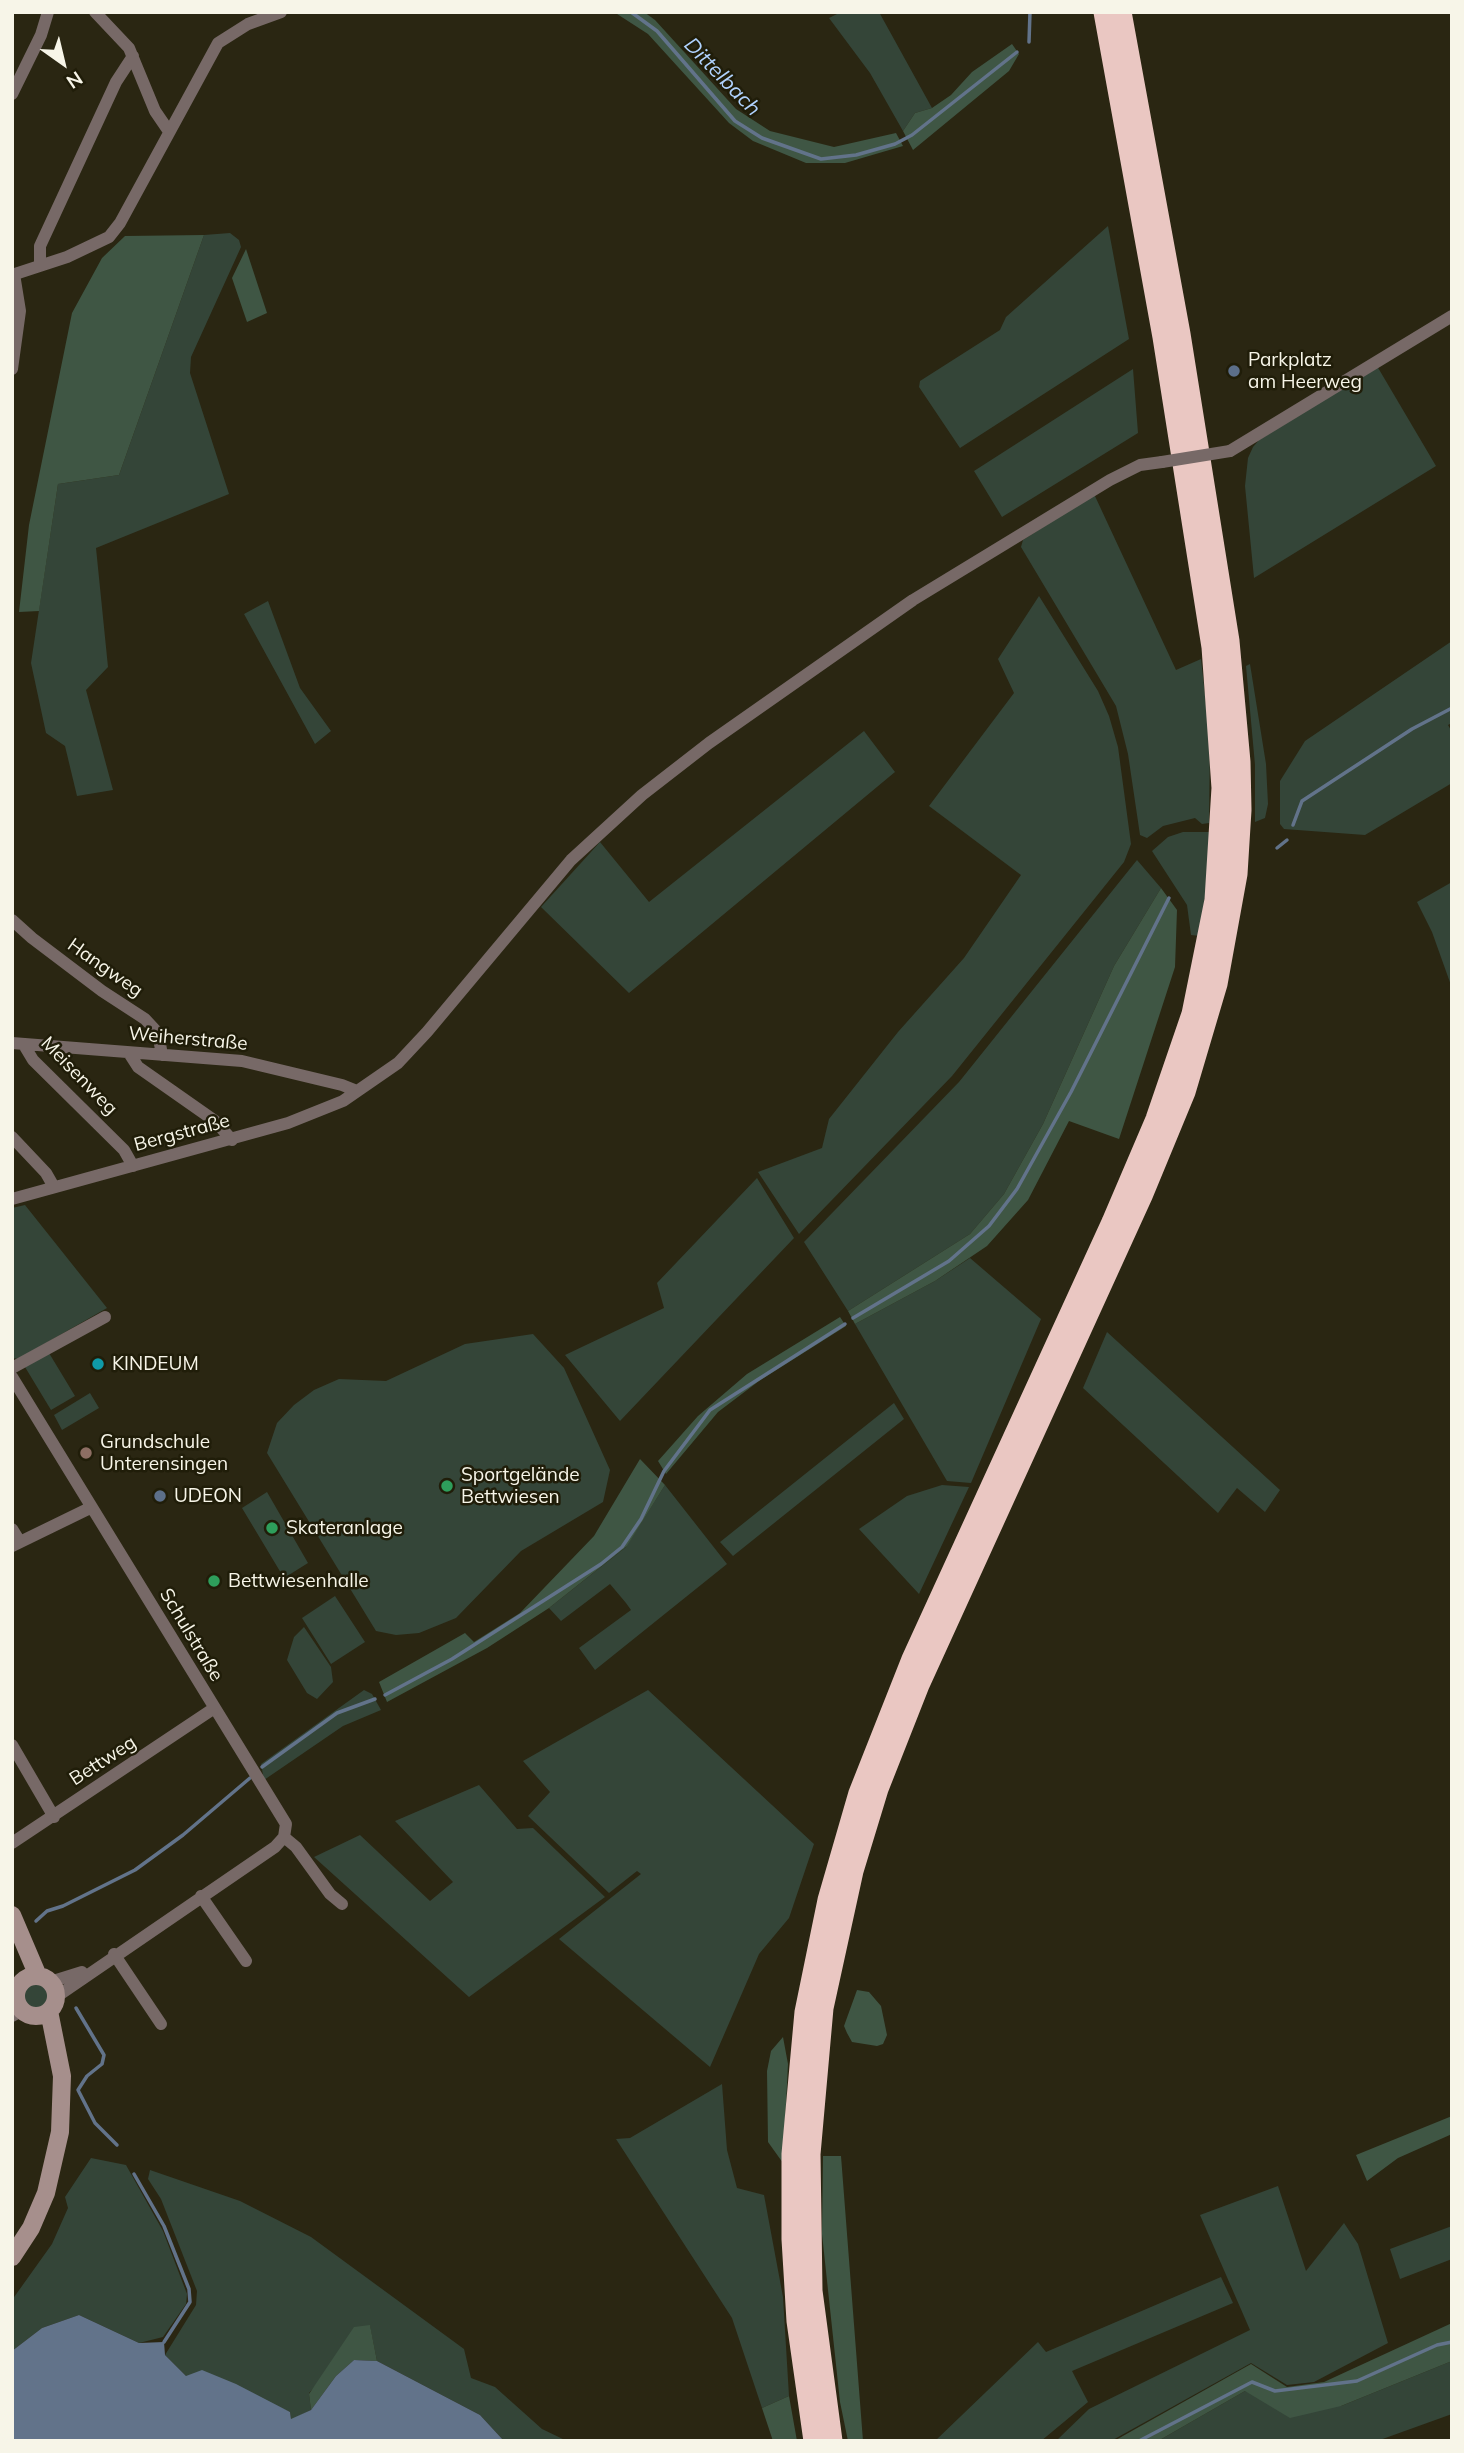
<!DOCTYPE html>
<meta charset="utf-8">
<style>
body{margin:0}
#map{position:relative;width:1464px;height:2453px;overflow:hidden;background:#2a2612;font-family:Mulish,sans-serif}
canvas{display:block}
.frame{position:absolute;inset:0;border:14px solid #f7f5e8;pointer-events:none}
.north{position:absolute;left:28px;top:28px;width:70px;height:70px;-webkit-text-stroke:5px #201d09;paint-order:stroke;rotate:146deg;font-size:19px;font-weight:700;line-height:28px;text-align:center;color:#f7f5e8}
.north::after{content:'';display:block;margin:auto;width:24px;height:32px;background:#f7f5e8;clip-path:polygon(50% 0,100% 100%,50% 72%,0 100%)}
</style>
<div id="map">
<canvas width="1464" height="2453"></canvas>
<div class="frame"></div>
<div class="north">N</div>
</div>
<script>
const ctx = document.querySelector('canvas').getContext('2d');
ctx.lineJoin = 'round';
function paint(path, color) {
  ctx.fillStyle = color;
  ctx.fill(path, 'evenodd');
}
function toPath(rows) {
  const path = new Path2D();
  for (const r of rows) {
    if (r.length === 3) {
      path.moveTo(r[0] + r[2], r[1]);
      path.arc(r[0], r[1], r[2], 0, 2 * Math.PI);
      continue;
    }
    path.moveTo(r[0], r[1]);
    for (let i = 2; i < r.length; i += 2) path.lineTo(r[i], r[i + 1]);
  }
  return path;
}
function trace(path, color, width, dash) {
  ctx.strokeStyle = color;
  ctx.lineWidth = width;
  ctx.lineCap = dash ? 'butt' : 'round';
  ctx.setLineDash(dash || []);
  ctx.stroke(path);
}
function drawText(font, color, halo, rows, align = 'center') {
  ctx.font = font + ' Mulish,sans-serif';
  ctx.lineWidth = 5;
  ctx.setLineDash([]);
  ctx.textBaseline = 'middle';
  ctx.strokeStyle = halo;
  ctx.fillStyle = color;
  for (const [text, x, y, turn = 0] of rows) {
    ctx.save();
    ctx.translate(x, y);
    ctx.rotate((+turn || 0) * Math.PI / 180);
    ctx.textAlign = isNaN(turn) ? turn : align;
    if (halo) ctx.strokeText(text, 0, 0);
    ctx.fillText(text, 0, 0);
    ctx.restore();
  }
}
const green = toPath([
 [841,12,879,12,932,108,915,113,903,131,870,73,829,18],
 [1108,226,1129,339,960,448,919,387,920,381,1000,330,1006,317],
 [230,233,239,240,241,247,191,357,190,373,229,494,96,548,108,667,86,690,113,790,77,796,65,746,46,733,31,663,58,484,119,475,204,235],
 [1377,366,1436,466,1254,578,1245,486,1248,458,1253,447,1259,440],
 [1133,369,1138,433,1002,517,974,471],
 [1094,494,1176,670,1201,659,1210,740,1209,823,1202,824,1195,818,1163,826,1147,838,1140,835,1128,754,1116,706,1021,547,1023,540],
 [1039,596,1098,691,1109,716,1118,747,1131,844,1124,862,952,1076,799,1234,758,1172,822,1148,829,1119,898,1032,964,958,1021,875,929,806,1014,693,998,659],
 [268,601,300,688,331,731,315,744,244,614],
 [1452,641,1452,723,1448,725,1452,732,1452,783,1365,835,1284,829,1280,824,1280,781,1305,741],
 [1250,664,1266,764,1268,804,1265,818,1255,822,1255,765,1246,666],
 [864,731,895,772,629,993,541,907,600,842,649,902],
 [1183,832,1209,832,1212,844,1200,936,1191,935,1187,905,1152,851,1168,837],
 [1137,860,1161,888,1114,966,1043,1124,1004,1194,970,1234,848,1311,804,1242,959,1082],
 [1452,882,1452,988,1432,932,1417,902],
 [757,1178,794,1238,620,1421,565,1355,664,1308,657,1283],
 [25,1205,107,1308,18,1359,12,1358,12,1208],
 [970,1258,1041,1319,971,1483,947,1481,855,1324,935,1281],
 [1107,1332,1280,1490,1265,1512,1237,1488,1218,1513,1083,1388],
 [533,1334,564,1368,610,1470,603,1502,521,1551,456,1618,419,1633,396,1635,376,1631,267,1453,277,1423,294,1405,314,1390,339,1379,386,1381,465,1344],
 [49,1353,75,1396,51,1410,25,1367],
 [90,1393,99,1408,62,1430,54,1415],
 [894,1403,904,1419,733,1556,720,1542],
 [665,1485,727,1564,595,1670,579,1648,631,1610,626,1603,610,1584,561,1621,549,1608,626,1547],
 [942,1485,969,1487,919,1594,859,1529,907,1496],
 [267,1492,308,1563,284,1578,242,1508],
 [335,1596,365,1642,331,1664,302,1618],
 [304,1627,331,1667,333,1682,317,1699,307,1693,287,1660,294,1637],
 [364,1690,372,1694,381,1710,343,1726,264,1780,261,1764],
 [648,1690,814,1844,789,1918,759,1954,710,2067,559,1939,641,1874,637,1871,609,1893,528,1816,550,1792,523,1761],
 [479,1785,517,1829,533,1828,605,1897,469,1997,314,1857,360,1835,430,1901,453,1882,395,1821],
 [35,1996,14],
 [722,2084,727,2150,737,2188,764,2195,783,2297,789,2396,762,2408,732,2318,616,2139,630,2138],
 [91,2158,126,2165,163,2231,187,2294,186,2304,163,2337,139,2343,79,2315,42,2328,12,2351,12,2300,52,2244,68,2208,65,2197],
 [150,2170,240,2201,311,2237,464,2349,471,2378,495,2387,542,2429,567,2441,504,2441,480,2415,377,2361,370,2326,309,2393,311,2410,291,2420,290,2412,273,2405,186,2376,165,2355,196,2305,197,2291,161,2199,148,2179],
 [1278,2186,1306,2271,1344,2223,1358,2244,1388,2343,1314,2382,1287,2385,1251,2363,1111,2441,1056,2441,1089,2409,1250,2330,1200,2215],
 [1452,2226,1452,2259,1400,2279,1390,2249],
 [1221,2277,1233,2303,1072,2371,1088,2402,1041,2441,935,2441,1038,2342,1046,2352],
 [1452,2361,1452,2414,1377,2441,1158,2441,1245,2391,1341,2406]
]);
const forest = toPath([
 [614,12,644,12,655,20,736,109,770,131,834,147,896,133,903,146,845,163,806,163,753,141,729,123,648,34],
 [1012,44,1019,54,1009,71,913,150,903,131,915,113,932,108,951,95,972,72],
 [204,235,119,475,58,484,39,611,19,612,29,525,72,313,102,258,125,236],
 [246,249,267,313,247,322,232,278],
 [1161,888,1177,910,1175,967,1119,1139,1069,1121,1028,1200,987,1246,935,1281,855,1324,848,1311,970,1234,1004,1194,1043,1124,1114,966],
 [840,1317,846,1326,759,1381,718,1412,666,1474,658,1461,698,1416,747,1374],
 [640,1459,665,1485,627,1546,549,1608,487,1648,387,1702,379,1682,465,1633,474,1642,520,1613,594,1536],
 [857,1990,869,1992,881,2006,887,2035,883,2044,877,2046,852,2042,847,2033,844,2026],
 [783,2037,788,2064,783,2163,768,2142,767,2071,771,2051],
 [1452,2116,1452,2134,1398,2158,1367,2181,1356,2155],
 [823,2156,841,2156,863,2441,848,2441,840,2402,822,2234],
 [1452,2323,1452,2361,1341,2406,1290,2418,1245,2391,1158,2441,1114,2441,1251,2364,1287,2387,1324,2382],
 [370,2325,377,2361,354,2360,336,2376,311,2410,309,2394,354,2327],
 [789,2396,797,2441,773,2441,762,2408]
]);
const water = toPath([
 [79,2315,139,2343,164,2342,165,2355,186,2376,202,2370,236,2384,290,2412,291,2419,311,2410,336,2376,354,2360,377,2361,480,2415,504,2441,12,2441,12,2351,42,2328]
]);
const stream = toPath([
 [631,12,657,31,735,121,762,138,821,159,856,155,895,144,912,135,1017,52],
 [1029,42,1030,12],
 [1293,825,1302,801,1412,729,1452,708],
 [1277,848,1287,840],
 [853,1318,949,1261,989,1226,1017,1189,1071,1092,1169,898],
 [385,1695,452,1659,601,1564,622,1547,641,1519,664,1471,710,1410,845,1324],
 [262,1767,337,1713,375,1699],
 [36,1921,47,1911,63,1906,135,1870,183,1835,250,1778],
 [76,2008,104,2055,102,2064,87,2076,78,2090,95,2123,117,2145],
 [134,2174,164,2226,189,2289,190,2302,164,2342],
 [1139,2441,1252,2382,1275,2391,1357,2381,1437,2345,1452,2342]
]);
const street = toPath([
 [95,12,129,48,155,111,168,130],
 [12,94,41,35,48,12],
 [40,266,40,246,116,82,133,56],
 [12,275,67,257,109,237,120,223,218,43,248,24,281,12],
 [12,369,20,311,14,274],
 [1230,451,1452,316],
 [12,920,32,938,102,991,145,1019,158,1033,162,1055],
 [12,1043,242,1061,342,1085,357,1091],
 [24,1045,33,1060,124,1150,133,1166],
 [129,1053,138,1067,215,1121,232,1140],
 [12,1137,46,1173,54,1187],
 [12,1199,288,1123,343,1101,398,1063,427,1032,571,860,642,795,709,743,913,600,1110,480,1140,465,1162,462],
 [12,1368,105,1317],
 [12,1377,286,1824,284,1837,275,1847,56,1997],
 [12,1529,20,1542],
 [12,1546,90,1508],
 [12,1745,54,1817],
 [284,1837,296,1847,330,1894,342,1904],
 [12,1843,213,1709],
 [201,1896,246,1961],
 [114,1954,161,2024],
 [50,1982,82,1972],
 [12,1999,15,1997],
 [12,2016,21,2011]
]);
const secondary = toPath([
 [12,1915,38,1976],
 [36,1996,20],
 [12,2257,31,2228,46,2193,60,2132,62,2076,49,2011]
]);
const highway = toPath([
 [814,2441,797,2321,792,2239,792,2154,805,2012,828,1900,859,1793,912,1659,1112,1222,1156,1119,1192,1014,1215,900,1222,788,1212,647,1163,337,1104,12],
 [832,2441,812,2291,810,2154,823,2008,853,1871,878,1789,919,1685,1142,1196,1185,1092,1217,984,1237,874,1241,810,1240,762,1229,641,1180,334,1121,12]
]);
const streetBridge = toPath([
 [1162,462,1230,451]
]);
const markers = [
 [1234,371,7,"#5c6f8a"],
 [98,1364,7,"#0f9aa8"],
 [86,1453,7,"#8d6e63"],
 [447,1486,7,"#2e9e5b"],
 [160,1496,7,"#5c6f8a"],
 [272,1528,7,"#2e9e5b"],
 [214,1581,7,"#2e9e5b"]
];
const poiNames = [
 ["Parkplatz",1248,360],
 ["am Heerweg",1248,382],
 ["KINDEUM",112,1364],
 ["Grundschule",100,1442],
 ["Unterensingen",100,1464],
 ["Sportgelände",461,1475],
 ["Bettwiesen",461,1497],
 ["UDEON",174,1496],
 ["Skateranlage",286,1528],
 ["Bettwiesenhalle",228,1581]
];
const streetNames = [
 ["Hangweg",105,968,35],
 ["Weiherstraße",188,1039,5],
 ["Meisenweg",79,1076,46],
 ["Bergstraße",182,1133,-15],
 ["Schulstraße",191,1635,59],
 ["Bettweg",103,1761,-33]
];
const waterNames = [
 ["Dittelbach",722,77,46]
];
paint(green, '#344538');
paint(forest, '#3f5644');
paint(water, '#62738a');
trace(stream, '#62738a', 3.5);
trace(street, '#776967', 12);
trace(secondary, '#a68f8c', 18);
trace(highway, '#eac7c2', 21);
trace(streetBridge, '#776967', 12);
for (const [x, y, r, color] of markers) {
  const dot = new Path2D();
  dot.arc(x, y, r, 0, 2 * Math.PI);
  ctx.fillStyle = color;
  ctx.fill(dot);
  trace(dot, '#201d09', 2.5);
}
drawText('19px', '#f7f5e8', '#201d09', poiNames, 'left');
drawText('19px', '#f7f5e8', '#201d09', streetNames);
drawText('italic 21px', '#b0d2fe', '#201d09', waterNames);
</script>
